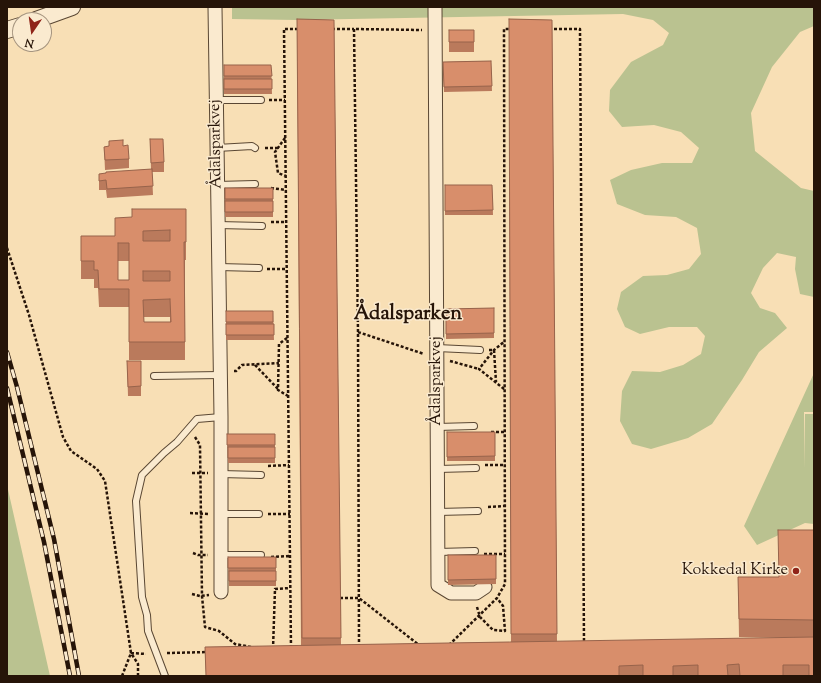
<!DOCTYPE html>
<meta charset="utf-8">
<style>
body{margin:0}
#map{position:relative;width:821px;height:683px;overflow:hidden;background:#f8dfb5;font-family:"Sorts Mill Goudy",serif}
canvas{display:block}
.frame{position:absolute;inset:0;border:8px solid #261408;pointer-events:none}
.north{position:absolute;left:12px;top:12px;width:40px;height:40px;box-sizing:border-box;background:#faeacf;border:1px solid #a5947f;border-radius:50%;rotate:193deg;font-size:11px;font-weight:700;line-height:16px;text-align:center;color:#261408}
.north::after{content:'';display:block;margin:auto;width:14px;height:18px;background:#8f2418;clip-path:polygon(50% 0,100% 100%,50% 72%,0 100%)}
</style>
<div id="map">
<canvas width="821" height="683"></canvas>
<div class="frame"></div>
<div class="north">N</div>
</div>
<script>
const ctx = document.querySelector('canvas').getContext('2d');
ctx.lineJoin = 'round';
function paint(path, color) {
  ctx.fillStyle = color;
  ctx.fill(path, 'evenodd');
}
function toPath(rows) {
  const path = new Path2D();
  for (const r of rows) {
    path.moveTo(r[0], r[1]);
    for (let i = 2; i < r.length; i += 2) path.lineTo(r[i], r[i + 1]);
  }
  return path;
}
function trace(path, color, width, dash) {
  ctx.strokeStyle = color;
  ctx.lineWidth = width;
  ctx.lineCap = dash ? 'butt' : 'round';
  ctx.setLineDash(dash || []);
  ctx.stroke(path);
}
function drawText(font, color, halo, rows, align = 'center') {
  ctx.font = font + ' "Sorts Mill Goudy",serif';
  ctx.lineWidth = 3;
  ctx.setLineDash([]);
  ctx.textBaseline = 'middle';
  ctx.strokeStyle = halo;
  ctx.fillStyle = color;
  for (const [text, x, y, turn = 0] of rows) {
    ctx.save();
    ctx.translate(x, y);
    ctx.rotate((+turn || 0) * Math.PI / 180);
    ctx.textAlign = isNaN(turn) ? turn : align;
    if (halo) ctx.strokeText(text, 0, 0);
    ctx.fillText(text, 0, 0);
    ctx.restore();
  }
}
const green = toPath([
 [232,7,814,7,814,26,800,32,772,67,751,113,755,151,801,188,814,191,814,297,800,294,795,269,796,257,777,253,763,268,751,293,760,308,775,313,787,328,759,352,742,380,712,424,688,438,651,449,632,444,620,421,622,391,632,371,660,372,683,365,701,354,705,336,697,327,669,327,640,334,625,327,617,309,621,292,643,276,667,275,689,269,701,254,697,228,676,217,645,215,617,204,610,180,631,170,662,163,692,163,699,148,681,132,654,125,622,127,609,111,610,90,631,62,663,45,669,33,653,20,623,14,296,20,232,19],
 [814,373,814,412,804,412,805,469,805,414,814,414,814,524,805,523,757,545,744,526],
 [7,485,50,676,7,676]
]);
const path = toPath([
 [332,29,354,29],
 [549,29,580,29,584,643],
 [269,100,285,100],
 [285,138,275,152,278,173,286,176],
 [265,148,278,148],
 [271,188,286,190],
 [271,222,286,222],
 [7,248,29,315,63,437,71,451,97,469,105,481,131,653,122,676],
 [267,269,287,269],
 [358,332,424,354],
 [287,338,279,344,278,390,288,396],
 [489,350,494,350,496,382],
 [450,361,479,369],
 [255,365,278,389],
 [234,371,236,371,242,365,279,363],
 [504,389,479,369,494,350,505,341],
 [491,432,505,432],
 [195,437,200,445,202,596,205,627,219,631,235,644,251,647],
 [485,465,505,465],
 [268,466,289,465],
 [192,473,208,473],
 [488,507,505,506],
 [190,513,208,514],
 [268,514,290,514],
 [193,553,198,555,208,555],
 [484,554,505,554],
 [271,557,290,556],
 [192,594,200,596,209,595],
 [340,598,359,598,419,645],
 [477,607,480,617,493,630,505,631,503,606,497,598],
 [449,645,497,598,505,584,504,29,512,29],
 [359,647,358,332,354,29,422,30],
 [291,648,284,29,301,29],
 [273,649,275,589,290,588],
 [167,653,208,652],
 [138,676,138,664,131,653,146,654]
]);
const service = toPath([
 [216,100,261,100],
 [217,148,252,146,255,148],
 [217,185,255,184],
 [218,225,262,226],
 [219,267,259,268],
 [437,348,480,350],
 [154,376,220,375],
 [437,427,474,426],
 [438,469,476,468],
 [221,474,261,475],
 [438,512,478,511],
 [221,514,259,514],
 [438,552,475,551],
 [221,555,261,555],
 [165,676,148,631,147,615,142,597,136,501,142,475,164,453,177,442,197,419,221,417]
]);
const minor = toPath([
 [215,7,221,417,221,592],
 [435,7,438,585,451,593,476,593,485,587]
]);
const tertiary = toPath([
 [36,20,72,7],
 [7,30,20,26]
]);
const rail = toPath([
 [7,352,17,387,54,539,79,676],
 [7,388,44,542,70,676]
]);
const wall = toPath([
 [297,19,334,20,341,645,511,642,509,19,552,20,557,642,795,638,739,637,738,577,779,577,814,530,814,676,206,676,205,647,301,646],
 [449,30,474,30,474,52,449,52],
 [491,61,492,91,444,92,443,62],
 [224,65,271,65,272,94,224,94],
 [150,139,164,162,164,172,152,172,153,195,107,198,106,190,99,190,99,174,151,169],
 [109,141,123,146,129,159,129,168,105,170,104,147,109,146],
 [445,185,492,185,493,215,445,215],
 [225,188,273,188,273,217,225,217],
 [186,209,186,260,185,260,185,360,129,360,129,307,99,307,98,288,94,288,94,279,81,279,81,236,115,236,132,217],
 [118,261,129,261,129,280,118,280],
 [144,317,170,317,170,322,144,322],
 [494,308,494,338,446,339,446,309],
 [226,311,273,311,274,340,226,340],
 [127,361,141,386,141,396,128,396],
 [447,432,495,432,495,461,447,461],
 [227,434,275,434,275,463,228,463],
 [448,555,496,555,496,584,448,585],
 [228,557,276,557,276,586,229,586]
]);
const building = toPath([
 [297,19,334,20,341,638,302,638,297,19],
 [509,19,552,20,557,634,511,634,509,19],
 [449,30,474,30,474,42,449,42,449,30],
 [491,61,492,86,444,87,443,62,491,61],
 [224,65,271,65,272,76,224,76,224,65],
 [224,79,272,79,272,89,224,89,224,79],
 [150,139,163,139,164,162,151,163,150,139],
 [123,140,123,146,128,145,129,159,105,160,104,147,109,146,109,141,123,140],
 [152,169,153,186,107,189,106,180,99,181,99,174,106,173,106,172,152,169],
 [445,185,492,185,493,210,445,211,445,185],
 [225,188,273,188,273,199,225,199,225,188],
 [225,201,273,201,273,212,225,212,225,201],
 [132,209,186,209,186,242,184,242,185,342,129,342,129,289,99,289,98,270,94,270,94,261,81,261,81,236,115,236,115,218,132,217,132,209],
 [170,230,170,241,143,241,143,231,170,230],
 [118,243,129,243,129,280,118,280,118,243],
 [143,271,170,271,170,281,143,281,143,271],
 [170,299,171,322,144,322,143,300,170,299],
 [494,308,494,333,446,334,446,309,494,308],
 [226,311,273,311,273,322,226,322,226,311],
 [226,324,274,324,274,335,226,335,226,324],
 [127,361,141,361,141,386,128,387,127,361],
 [447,432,495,432,495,456,447,457,447,432],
 [227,434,275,434,275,445,227,445,227,434],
 [228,447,275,447,275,458,228,458,228,447],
 [778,530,814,530,814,620,739,619,738,577,779,577,778,530],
 [448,555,496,555,496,579,448,580,448,555],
 [228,557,276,557,276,568,228,568,228,557],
 [229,571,276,571,276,581,229,581,229,571],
 [814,637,814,676,809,676,809,665,783,665,783,676,740,676,739,664,727,665,728,676,698,676,698,665,673,666,673,676,643,676,643,665,619,666,619,676,206,676,205,647,814,637]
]);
const markers = [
 [796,571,4,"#8f2418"]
];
const streetNames = [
 ["Ådalsparkvej",217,144,-91],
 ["Ådalsparkvej",437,381,-90]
];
const poiNames = [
 ["Kokkedal Kirke",788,571]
];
const districtNames = [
 ["Ådalsparken",408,316]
];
paint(green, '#bac290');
trace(service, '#5a4733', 8);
trace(minor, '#5a4733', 15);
trace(tertiary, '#5a4733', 18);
trace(path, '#261408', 2.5, [3, 2]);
trace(service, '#faeacf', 6);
trace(minor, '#faeacf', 13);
trace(tertiary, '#faeacf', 16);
trace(rail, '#261408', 4.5);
trace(rail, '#faeacf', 3, [9]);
paint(wall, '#ba7a5c');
paint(building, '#d88e6b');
trace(building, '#97634b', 1);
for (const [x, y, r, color] of markers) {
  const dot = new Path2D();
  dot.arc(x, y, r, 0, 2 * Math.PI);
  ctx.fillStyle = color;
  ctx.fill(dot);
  trace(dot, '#faeacf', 1.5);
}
drawText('16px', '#261408', '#faeacf', streetNames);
drawText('16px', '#261408', '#faeacf', poiNames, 'right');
drawText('bold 20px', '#261408', '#faeacf', districtNames);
</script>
